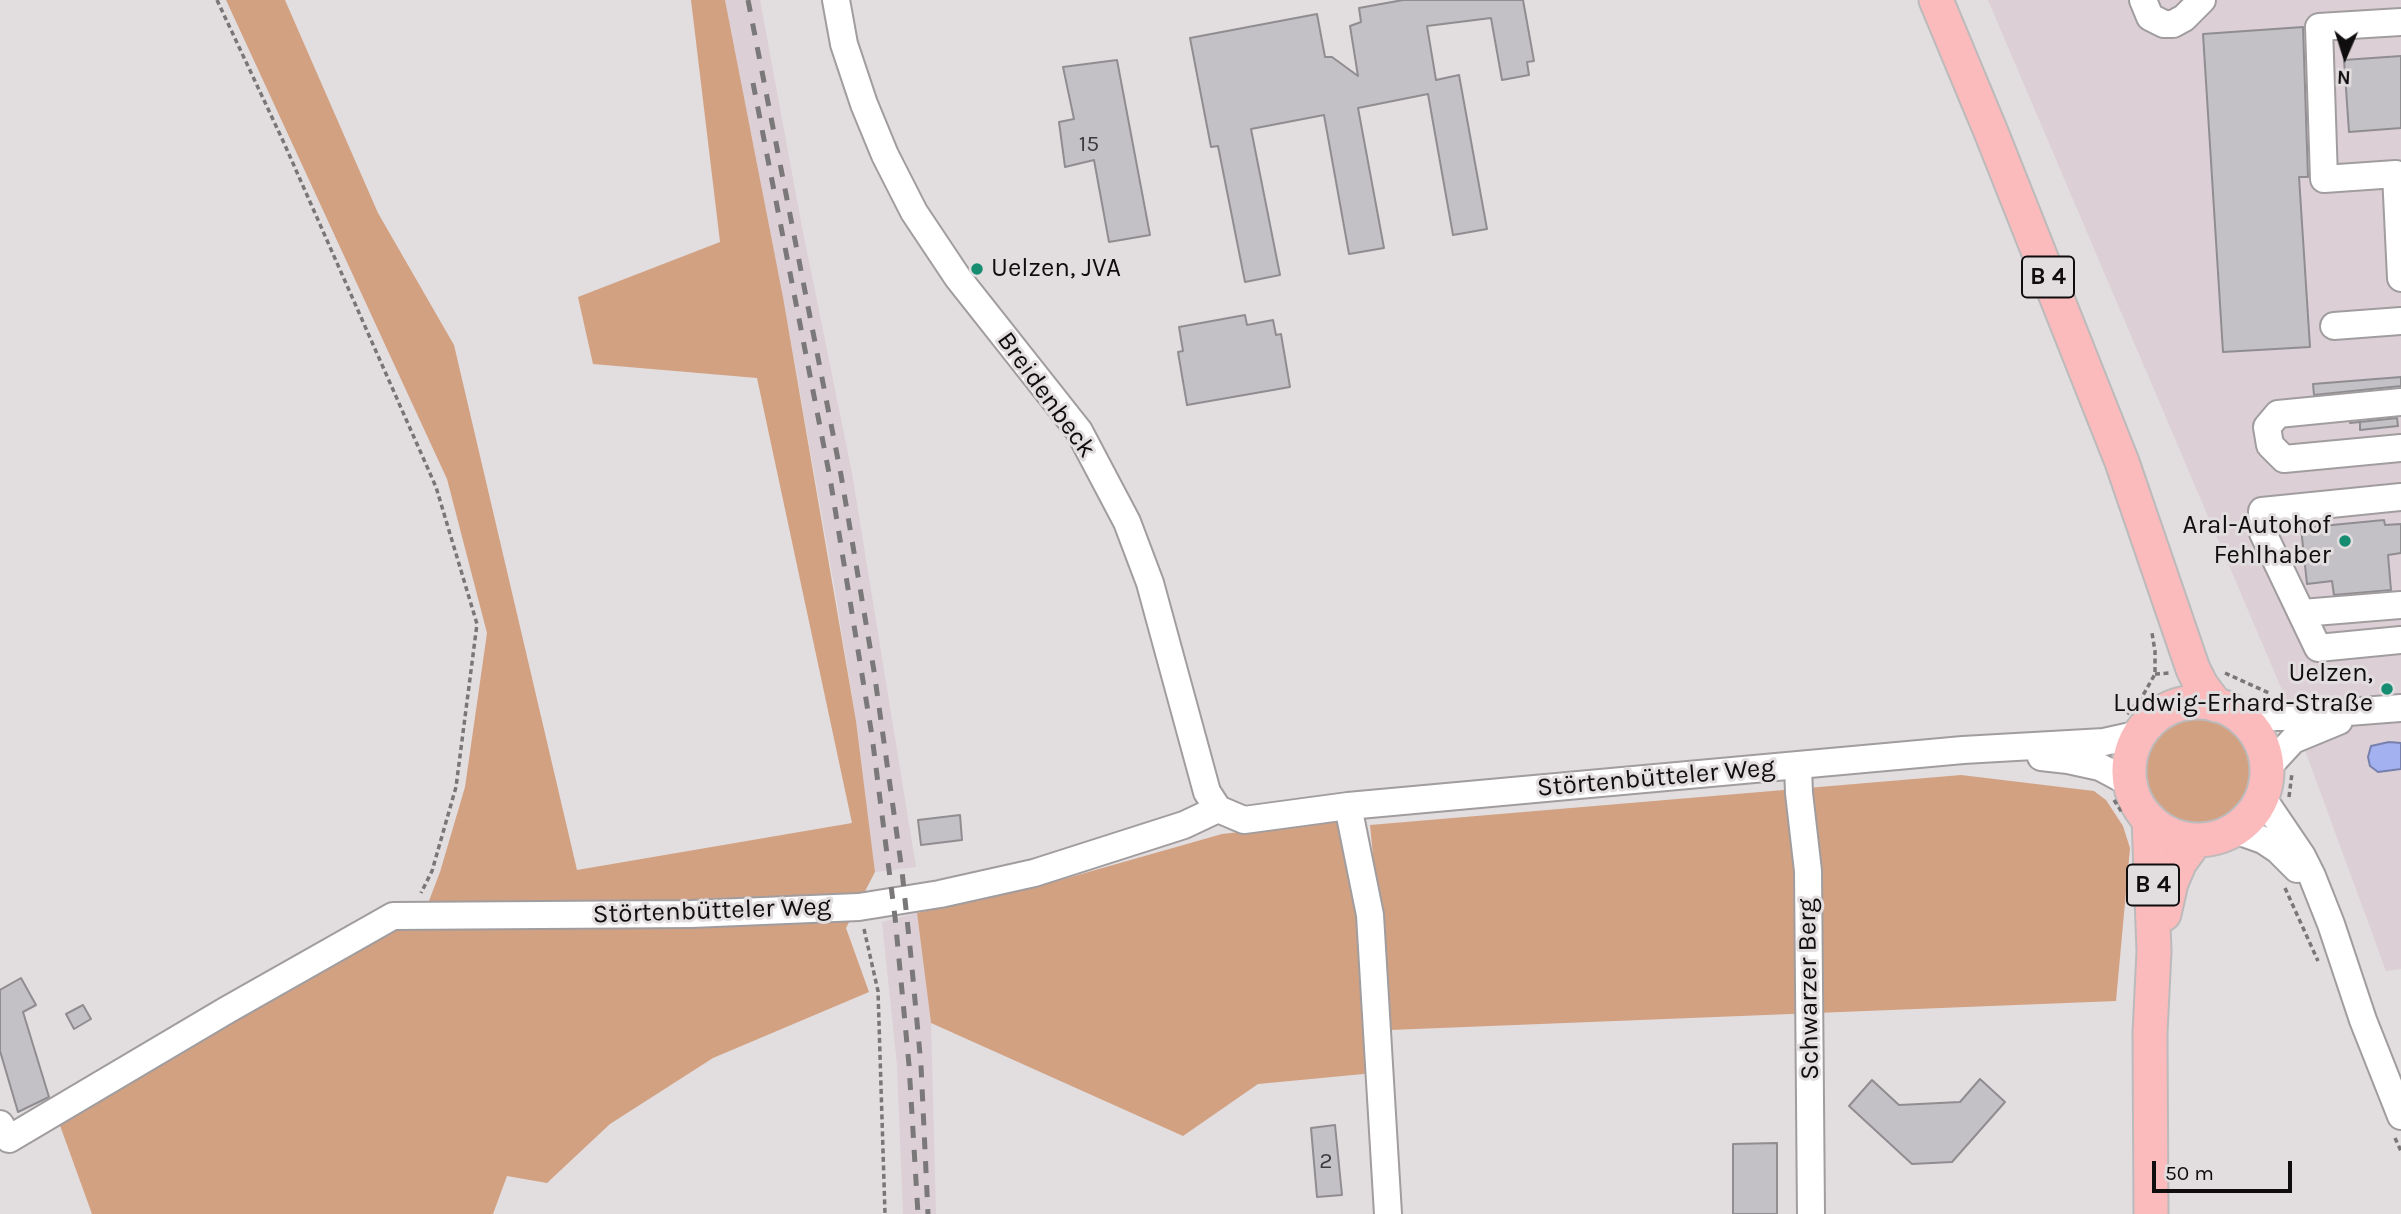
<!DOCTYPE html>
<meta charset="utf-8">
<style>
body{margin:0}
#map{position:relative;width:2401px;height:1214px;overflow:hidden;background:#e2dddf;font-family:Karla,sans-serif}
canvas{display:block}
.north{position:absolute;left:2310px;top:21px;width:70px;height:70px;-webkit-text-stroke:5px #e2dddf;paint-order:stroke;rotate:183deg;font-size:19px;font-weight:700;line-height:28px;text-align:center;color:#0f0d0e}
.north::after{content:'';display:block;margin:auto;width:24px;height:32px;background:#0f0d0e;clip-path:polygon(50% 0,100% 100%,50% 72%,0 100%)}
.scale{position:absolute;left:2152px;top:1161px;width:140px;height:32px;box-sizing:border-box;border:4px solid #0f0d0e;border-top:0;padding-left:9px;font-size:21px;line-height:24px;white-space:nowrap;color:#0f0d0e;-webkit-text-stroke:5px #e2dddf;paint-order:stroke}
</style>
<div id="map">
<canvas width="2401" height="1214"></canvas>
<div class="north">N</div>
<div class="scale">50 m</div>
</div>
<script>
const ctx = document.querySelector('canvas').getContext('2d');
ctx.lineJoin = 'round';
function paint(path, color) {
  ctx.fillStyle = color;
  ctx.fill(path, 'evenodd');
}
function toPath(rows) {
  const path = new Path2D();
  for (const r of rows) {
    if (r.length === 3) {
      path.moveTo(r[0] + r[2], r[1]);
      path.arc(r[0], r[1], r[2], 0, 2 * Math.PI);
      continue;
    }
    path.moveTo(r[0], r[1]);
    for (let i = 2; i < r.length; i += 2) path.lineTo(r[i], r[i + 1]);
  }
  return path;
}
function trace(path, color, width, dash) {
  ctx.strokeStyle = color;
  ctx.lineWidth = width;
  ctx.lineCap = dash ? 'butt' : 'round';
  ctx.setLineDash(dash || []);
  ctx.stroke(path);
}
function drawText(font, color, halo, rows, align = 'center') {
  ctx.font = font + ' Karla,sans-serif';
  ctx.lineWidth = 6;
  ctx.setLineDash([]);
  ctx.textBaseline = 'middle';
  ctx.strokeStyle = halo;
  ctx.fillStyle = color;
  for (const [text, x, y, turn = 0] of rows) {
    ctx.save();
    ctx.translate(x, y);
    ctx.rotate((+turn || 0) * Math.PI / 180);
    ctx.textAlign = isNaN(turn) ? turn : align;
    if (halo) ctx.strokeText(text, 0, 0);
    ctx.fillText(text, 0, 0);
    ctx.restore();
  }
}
const built = toPath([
 [725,0,760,0,802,227,852,473,916,867,875,872,856,721,833,579,783,297],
 [1988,0,2401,0,2401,969,2386,971,2288,704],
 [917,913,931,1023,936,1214,903,1214,897,1065,882,922]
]);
const green = toPath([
 [226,0,285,0,378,213,454,345,577,870,852,823,757,378,593,364,578,297,720,242,691,0,725,0,783,297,856,721,875,872,846,928,869,992,713,1058,610,1124,547,1183,507,1176,493,1214,92,1214,58,1120,394,925,419,927,440,872,465,787,487,633,447,479],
 [2198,772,58],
 [1961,775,2094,791,2106,800,2123,826,2130,848,2116,1001,1390,1030,1370,825],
 [1338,821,1360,918,1374,1073,1258,1084,1183,1136,931,1023,917,913,1039,886,1222,834]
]);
const water = toPath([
 [2389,742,2401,743,2401,769,2378,772,2370,766,2368,757,2371,746,2389,742]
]);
const building = toPath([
 [1403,0,1523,0,1534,61,1527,62,1529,75,1502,80,1491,18,1427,26,1436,80,1459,75,1487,229,1453,235,1428,94,1358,108,1384,248,1349,254,1324,115,1251,129,1280,275,1245,282,1218,146,1211,147,1190,38,1317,14,1325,57,1332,57,1358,76,1350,26,1361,22,1359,8,1403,0],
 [2303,27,2308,177,2299,177,2310,347,2223,352,2203,34,2303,27],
 [2401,56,2401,128,2349,132,2344,60,2401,56],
 [1117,60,1150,235,1109,242,1094,160,1065,167,1059,122,1074,119,1063,67,1117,60],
 [1245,315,1247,325,1273,320,1276,335,1281,334,1290,387,1187,405,1178,352,1183,351,1179,327,1245,315],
 [2401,377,2401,386,2314,395,2313,384,2401,377],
 [2397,418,2398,426,2360,430,2360,422,2350,423,2397,418],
 [2384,520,2385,525,2401,524,2401,553,2388,555,2391,590,2334,595,2332,581,2307,584,2301,528,2384,520],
 [960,815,962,840,921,845,918,820,960,815],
 [21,978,36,1005,23,1012,49,1097,18,1112,0,1051,0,990,21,978],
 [83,1005,91,1019,74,1029,66,1014,83,1005],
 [1980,1079,2005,1102,1952,1162,1912,1164,1849,1106,1872,1080,1899,1105,1960,1102,1980,1079],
 [1335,1125,1342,1195,1317,1197,1311,1128,1335,1125],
 [1777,1143,1777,1214,1733,1214,1733,1144,1777,1143]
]);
const path = toPath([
 [217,0,284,143,436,487,477,624,456,787,432,871,421,893],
 [2225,673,2269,693],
 [2155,674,2170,673],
 [2127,714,2142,697,2155,674,2155,651,2152,633],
 [2289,797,2292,773],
 [2114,800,2123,814],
 [2285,888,2318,961],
 [864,929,878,991,885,1214],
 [2395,1138,2401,1151]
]);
const minor = toPath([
 [836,0,844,44,864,104,885,155,914,212,958,278,1079,431,1127,522,1150,583,1207,792,1218,809],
 [2143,0,2150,17,2164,24,2173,24,2184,18,2202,0],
 [2401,22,2319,27,2324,179,2396,174,2401,278],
 [2334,326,2401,321],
 [2401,402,2278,414,2267,427,2270,445,2284,459,2401,448],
 [2401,497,2262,511,2263,533,2318,648,2401,640],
 [2302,613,2401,605],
 [2241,717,2283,717,2401,708],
 [2041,757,2068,760,2100,767,2130,783],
 [1798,765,1799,793,1808,871,1811,1214],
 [2267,768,2293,740,2339,721],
 [2262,797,2302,856,2312,876,2331,924,2363,1020,2401,1116],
 [1348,806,1370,915,1388,1214],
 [2235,830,2263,840,2278,850,2297,869],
 [0,1124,9,1139,227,1010,393,916,691,914,859,907,940,894,1034,873,1184,825,1218,809,1244,820,1348,806,1798,765,1963,750,2104,742,2140,734]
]);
const major = toPath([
 [1936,0,1991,132,2122,462,2193,669,2201,685,2216,705],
 [2198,771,69],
 [2149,819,2154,951,2150,1033,2151,1214],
 [2164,914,2171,883,2180,862,2196,840]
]);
const rail = toPath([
 [748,0,841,475,874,671,902,871,911,957,921,1065,928,1214],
 [753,83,830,478,872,736,895,917,909,1065,918,1214]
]);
const markers = [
 [977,269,7,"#168d70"],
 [2345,541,7,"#168d70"],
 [2387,689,7,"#168d70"]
];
const numberNames = [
 ["15",1089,144],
 ["2",1326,1161]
];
const shields = [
 [2048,277,52],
 [2153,885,52]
];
const shieldNames = [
 ["B 4",2048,277],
 ["B 4",2153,885]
];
const poiNames = [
 ["Uelzen, JVA",991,269,"left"],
 ["Aral-Autohof",2331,526],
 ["Fehlhaber",2331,556],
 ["Uelzen,",2373,674],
 ["Ludwig-Erhard-Straße",2373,704]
];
const streetNames = [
 ["Breidenbeck",1046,395,54],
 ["Störtenbütteler Weg",1656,778,-5],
 ["Störtenbütteler Weg",712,911,-2],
 ["Schwarzer Berg",1809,989,-91]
];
paint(built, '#dccfd6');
paint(green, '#d2a182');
paint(water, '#a4b1f1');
trace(water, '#7780ad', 2);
paint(building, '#c3c1c5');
trace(building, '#908d91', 2);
trace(minor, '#a19d9f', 30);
trace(major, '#bcbbbc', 37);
trace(path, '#797677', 3.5, [5, 3.5]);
trace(minor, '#fff', 26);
trace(major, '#fbbabc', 33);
trace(rail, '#7b7879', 5, [12, 12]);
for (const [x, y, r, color] of markers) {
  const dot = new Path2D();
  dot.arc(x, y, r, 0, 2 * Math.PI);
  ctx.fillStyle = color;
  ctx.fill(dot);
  trace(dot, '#e2dddf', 2.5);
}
drawText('23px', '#3c3a3c', null, numberNames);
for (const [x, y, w] of shields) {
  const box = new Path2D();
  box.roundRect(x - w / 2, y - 20.5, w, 41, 5);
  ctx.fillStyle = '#e2dddf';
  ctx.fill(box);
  trace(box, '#0f0d0e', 2);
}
drawText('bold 24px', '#0f0d0e', null, shieldNames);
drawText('26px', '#0f0d0e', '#e2dddf', poiNames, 'right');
drawText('26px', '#0f0d0e', '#e2dddf', streetNames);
</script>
